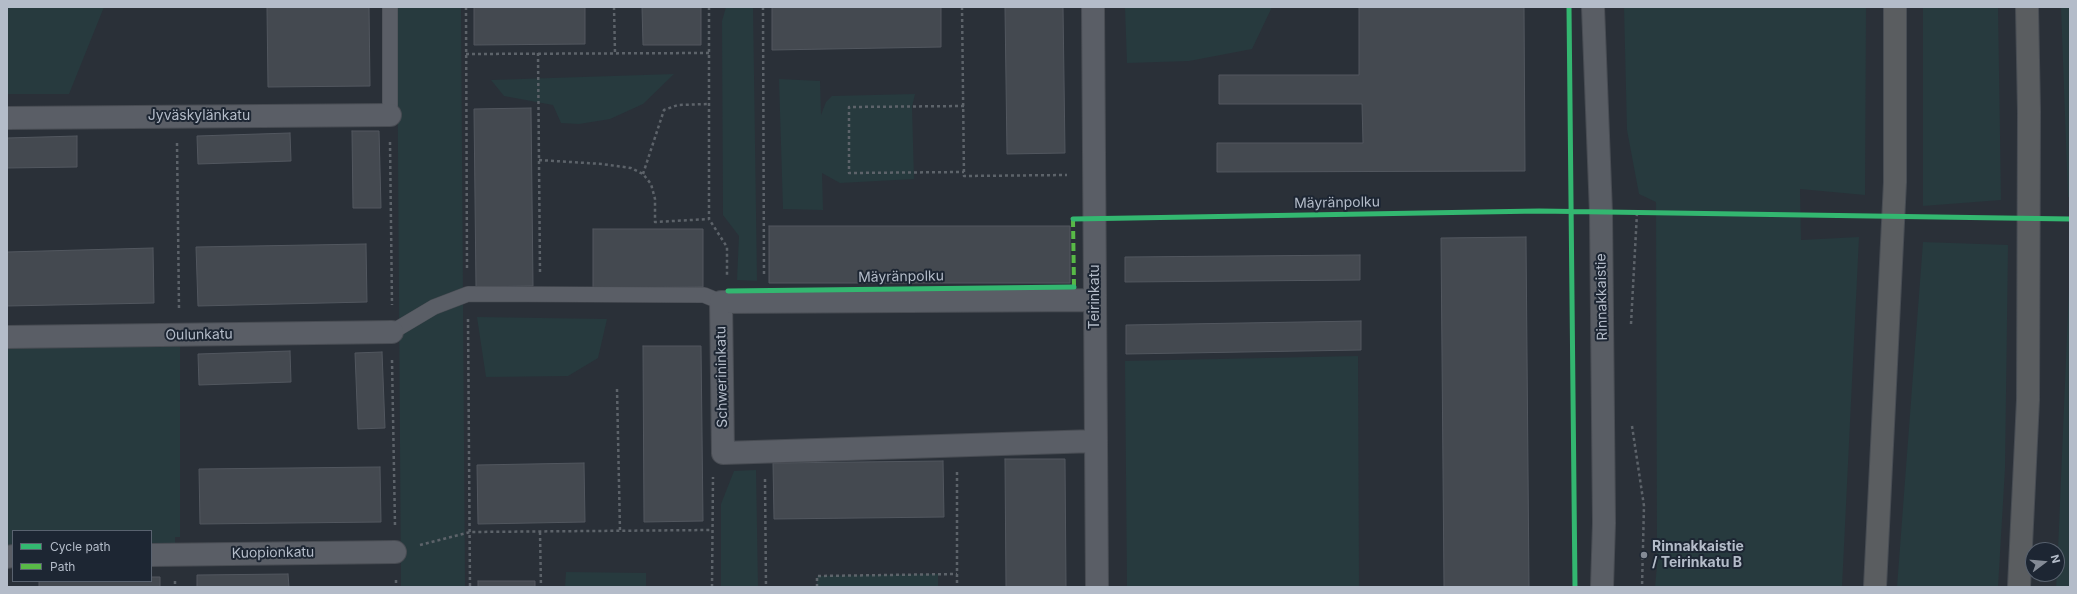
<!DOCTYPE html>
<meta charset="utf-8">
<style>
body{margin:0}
#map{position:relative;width:2077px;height:594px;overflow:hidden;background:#2a3038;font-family:Inter,sans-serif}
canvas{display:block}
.frame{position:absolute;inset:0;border:8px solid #b4bcc9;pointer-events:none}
.legend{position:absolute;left:12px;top:530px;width:140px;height:52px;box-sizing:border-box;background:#1d2633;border:1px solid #59626f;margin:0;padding:5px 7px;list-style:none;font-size:12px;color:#b4bcc9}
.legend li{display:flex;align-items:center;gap:8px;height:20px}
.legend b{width:20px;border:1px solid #59626f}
.north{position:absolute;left:2025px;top:542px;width:40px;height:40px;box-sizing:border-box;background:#1d2633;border:1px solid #59626f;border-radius:50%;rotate:74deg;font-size:11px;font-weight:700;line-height:16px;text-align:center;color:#b4bcc9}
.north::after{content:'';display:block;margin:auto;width:14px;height:18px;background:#848b96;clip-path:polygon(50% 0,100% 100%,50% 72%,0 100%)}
</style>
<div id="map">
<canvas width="2077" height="594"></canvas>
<div class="frame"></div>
<ul class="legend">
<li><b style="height:5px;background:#33b770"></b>Cycle path</li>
<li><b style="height:5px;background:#58b947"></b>Path</li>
</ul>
<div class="north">N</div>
</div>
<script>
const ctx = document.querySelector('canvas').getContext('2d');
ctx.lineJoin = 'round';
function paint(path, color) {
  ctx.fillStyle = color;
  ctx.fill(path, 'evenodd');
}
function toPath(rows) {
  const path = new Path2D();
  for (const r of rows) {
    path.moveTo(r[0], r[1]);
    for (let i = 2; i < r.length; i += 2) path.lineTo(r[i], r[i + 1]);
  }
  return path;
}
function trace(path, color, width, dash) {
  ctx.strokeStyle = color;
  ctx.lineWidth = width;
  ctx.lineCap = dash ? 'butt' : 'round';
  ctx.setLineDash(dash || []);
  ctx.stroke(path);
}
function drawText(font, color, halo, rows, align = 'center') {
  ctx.font = font + ' Inter,sans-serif';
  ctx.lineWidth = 4;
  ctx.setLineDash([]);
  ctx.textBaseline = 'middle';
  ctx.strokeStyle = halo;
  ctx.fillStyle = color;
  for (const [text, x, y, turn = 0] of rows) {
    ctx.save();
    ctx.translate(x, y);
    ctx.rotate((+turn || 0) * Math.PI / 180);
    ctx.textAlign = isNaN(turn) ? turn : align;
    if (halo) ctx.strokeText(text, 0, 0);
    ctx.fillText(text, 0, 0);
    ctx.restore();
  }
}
const green = toPath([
 [7,7,104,7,69,94,7,94],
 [397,7,461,7,465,587,401,587],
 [726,7,753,7,757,281,737,280,739,236,723,215,722,21],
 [1125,7,1272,7,1252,49,1189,61,1127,63],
 [1624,7,1866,7,1865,195,1800,189,1801,240,1859,237,1842,587,1655,587,1657,566,1656,202,1639,194,1627,130],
 [1923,7,1998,7,2001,200,1923,206],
 [2061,7,2070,7,2070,197,2068,197],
 [674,74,643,104,610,119,579,124,561,123,553,105,504,96,491,80],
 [779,79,820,81,821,115,826,102,832,96,915,94,912,107,914,179,840,183,822,173,823,210,783,209],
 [1923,242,2008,245,2005,468,1998,587,1897,587],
 [2070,264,2070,587,2056,587,2057,574],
 [477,317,607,319,598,358,568,376,486,377],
 [180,335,180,537,175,537,175,555,151,555,151,531,13,531,13,556,7,557,7,337],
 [1358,356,1359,587,1127,587,1125,361],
 [756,470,758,587,721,587,721,504,734,471],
 [566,572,646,573,646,587,565,587],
 [938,574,938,587,817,587,817,576]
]);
const building = toPath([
 [267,7,369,7,370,86,268,87,267,7],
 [474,7,585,7,585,44,474,45,474,7],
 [642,7,701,7,701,45,643,45,642,7],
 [772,7,941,7,941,47,772,50,772,7],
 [1005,7,1063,7,1065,153,1007,154,1005,7],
 [1359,7,1524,7,1525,171,1217,172,1217,143,1363,143,1362,104,1219,104,1219,75,1359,75,1359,7],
 [531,108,533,286,476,287,474,109,531,108],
 [352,131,379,131,381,208,353,208,352,131],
 [290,133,291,161,198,164,197,136,290,133],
 [77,136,77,167,7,168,7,138,77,136],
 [769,226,1070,226,1070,283,769,283,769,226],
 [593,229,703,229,703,287,593,288,593,229],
 [1526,237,1529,587,1444,587,1441,238,1526,237],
 [366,244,367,302,198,306,196,247,366,244],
 [153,248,154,303,7,306,7,252,153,248],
 [1360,255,1360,280,1125,282,1125,257,1360,255],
 [1361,321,1361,350,1126,354,1126,325,1361,321],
 [643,346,701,346,703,521,644,522,643,346],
 [290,351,291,382,199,385,198,354,290,351],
 [382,352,385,428,358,429,355,353,382,352],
 [1005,459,1065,459,1066,587,1006,587,1005,459],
 [943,461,944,517,774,519,773,463,943,461],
 [584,463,585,522,478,524,477,465,584,463],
 [380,467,381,522,200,524,199,469,380,467],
 [288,574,289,587,197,587,197,575,288,574],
 [151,577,160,577,160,587,39,587,39,581,151,581,151,577],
 [478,581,535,581,535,587,478,587,478,581]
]);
const path = toPath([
 [466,7,467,270],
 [614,7,615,53],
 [709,7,709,219,727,247,727,275],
 [763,7,764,274],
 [962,7,964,176,1067,175],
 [538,53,540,272],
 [466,54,709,53],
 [964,106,849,107,849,173,964,172],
 [390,142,392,305],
 [177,143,179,308],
 [539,160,602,164,631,168,643,174,651,184,655,199,655,222,709,219],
 [643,174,664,110,678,105,709,104],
 [468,319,470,587],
 [1631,324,1637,213],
 [392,360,395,525],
 [617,389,620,531],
 [1632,426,1644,506,1642,587],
 [957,472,957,587],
 [765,479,766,587],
 [540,532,541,587],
 [420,545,470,532,712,530],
 [396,580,396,587],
 [175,581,175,587],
 [712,587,713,477],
 [817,587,817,576,957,574]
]);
const lane = toPath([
 [390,7,390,115],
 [392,332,434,307,468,294,704,295,721,302]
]);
const street = toPath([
 [1093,7,1097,587],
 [7,118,390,115],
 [1095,300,721,302,723,453,1095,441],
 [7,337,392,332],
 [151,555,395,552],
 [7,557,13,556]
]);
const secondary = toPath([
 [1593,7,1601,213,1604,523,1602,587]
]);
const highway = toPath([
 [1875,587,1895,182,1895,7],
 [2019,587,2028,400,2029,112,2027,7]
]);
const quiet = toPath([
 [1073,219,1074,287]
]);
const cycleway = toPath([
 [1569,7,1575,587],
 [1073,219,1539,211,2070,219],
 [728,291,1074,287]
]);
const markers = [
 [1644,555,4,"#848b96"]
];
const streetNames = [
 ["Jyväskylänkatu",199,116],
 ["Mäyränpolku",1337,203,-1],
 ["Mäyränpolku",901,277,-1],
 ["Teirinkatu",1095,297,-90],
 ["Rinnakkaistie",1602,297,-91],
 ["Oulunkatu",199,335,-1],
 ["Schwerininkatu",722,377,-91],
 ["Kuopionkatu",273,553,-1]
];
const poiNames = [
 ["Rinnakkaistie",1652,547],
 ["/ Teirinkatu B",1652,563]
];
paint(green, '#273a3e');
paint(building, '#444950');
trace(building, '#52575f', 1);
trace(lane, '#484c53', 16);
trace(street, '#484c53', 24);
trace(secondary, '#484c53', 24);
trace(highway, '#474c53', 24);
trace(path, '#5d636a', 2.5, [3, 3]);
trace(lane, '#5a5e66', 15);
trace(street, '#5a5e66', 22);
trace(secondary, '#595d64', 22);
trace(highway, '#5a5d60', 22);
trace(quiet, '#58b947', 4, [8, 4]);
trace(cycleway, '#33b770', 5);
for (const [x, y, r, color] of markers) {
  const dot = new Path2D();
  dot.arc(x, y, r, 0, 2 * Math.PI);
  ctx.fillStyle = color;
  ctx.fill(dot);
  trace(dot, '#1d2633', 1.5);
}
drawText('14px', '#b4bcc9', '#1d2633', streetNames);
drawText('bold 14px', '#b4bcc9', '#1d2633', poiNames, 'left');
</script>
